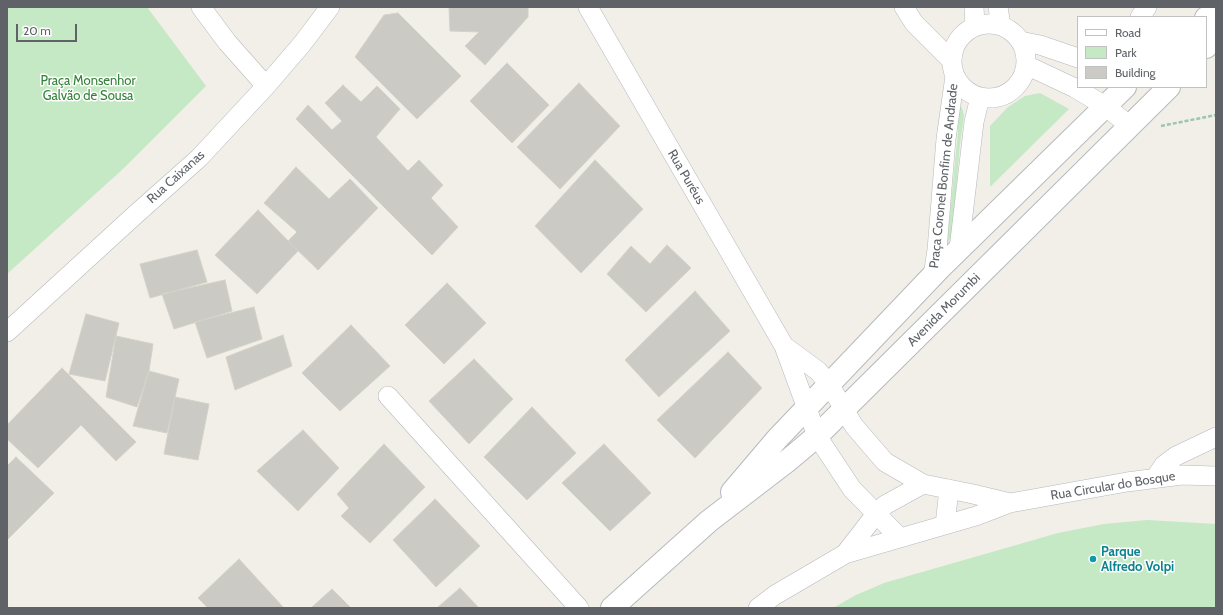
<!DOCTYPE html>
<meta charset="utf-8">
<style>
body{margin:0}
#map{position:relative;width:1223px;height:615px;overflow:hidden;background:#f1efe8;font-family:Cabin,sans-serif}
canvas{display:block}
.frame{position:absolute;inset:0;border:8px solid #5f6368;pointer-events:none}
.legend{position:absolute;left:1077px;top:16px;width:130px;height:72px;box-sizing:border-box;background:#fff;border:1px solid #bfc1c3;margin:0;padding:5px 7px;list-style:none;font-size:12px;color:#5f6368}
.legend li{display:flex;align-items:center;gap:8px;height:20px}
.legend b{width:20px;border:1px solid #bfc1c3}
.scale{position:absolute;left:16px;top:24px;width:61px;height:18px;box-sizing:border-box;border:2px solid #5f6368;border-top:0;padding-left:5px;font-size:12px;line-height:14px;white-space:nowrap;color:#5f6368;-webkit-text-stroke:3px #fff;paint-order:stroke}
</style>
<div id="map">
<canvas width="1223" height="615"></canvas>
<div class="frame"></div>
<ul class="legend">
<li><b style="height:5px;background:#fff"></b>Road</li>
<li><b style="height:11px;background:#c5e8c5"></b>Park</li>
<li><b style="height:11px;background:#cccac5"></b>Building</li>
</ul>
<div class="scale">20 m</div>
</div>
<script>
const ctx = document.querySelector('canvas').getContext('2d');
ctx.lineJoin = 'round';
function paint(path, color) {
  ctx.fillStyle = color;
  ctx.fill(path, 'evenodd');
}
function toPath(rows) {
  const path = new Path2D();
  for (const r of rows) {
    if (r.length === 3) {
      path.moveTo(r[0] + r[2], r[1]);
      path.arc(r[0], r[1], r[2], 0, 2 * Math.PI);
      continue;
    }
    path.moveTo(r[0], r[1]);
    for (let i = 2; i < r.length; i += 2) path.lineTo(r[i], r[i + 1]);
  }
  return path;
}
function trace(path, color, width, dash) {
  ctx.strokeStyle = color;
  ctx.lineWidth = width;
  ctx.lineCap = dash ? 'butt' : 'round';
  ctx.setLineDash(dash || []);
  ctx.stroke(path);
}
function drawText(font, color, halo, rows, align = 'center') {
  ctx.font = font + ' Cabin,sans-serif';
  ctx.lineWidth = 3;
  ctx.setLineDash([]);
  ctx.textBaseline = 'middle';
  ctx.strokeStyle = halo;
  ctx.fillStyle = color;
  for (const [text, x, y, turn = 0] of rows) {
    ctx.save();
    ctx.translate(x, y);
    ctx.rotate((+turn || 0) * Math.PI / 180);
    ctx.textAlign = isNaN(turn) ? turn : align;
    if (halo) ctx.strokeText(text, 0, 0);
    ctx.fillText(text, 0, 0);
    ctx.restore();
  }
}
const green = toPath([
 [7,7,147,7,206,86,124,168,7,274],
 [1040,93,1069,109,990,187,990,126,1008,107,1025,96],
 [958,107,962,108,964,116,960,144,952,238,947,243,958,132],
 [1147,520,1216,524,1216,608,833,608,856,595,884,583,1058,533,1104,524]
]);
const building = toPath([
 [449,7,528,7,528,17,485,65,465,46,479,32,450,31,449,7],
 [398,13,461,76,417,119,355,57,384,15,398,13],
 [507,63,549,105,512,143,470,101,507,63],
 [579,83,620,126,560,189,517,147,579,83],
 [343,85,361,102,377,86,400,109,376,137,408,171,419,160,443,185,431,198,458,227,432,255,296,119,308,105,332,130,342,121,325,103,343,85],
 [595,160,643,209,581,273,535,226,595,160],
 [296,167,329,199,350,179,378,208,318,270,288,241,297,232,264,203,296,167],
 [258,210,298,251,257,294,215,255,258,210],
 [667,245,691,268,646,312,607,274,631,246,650,264,667,245],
 [197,250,207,282,150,298,140,264,197,250],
 [225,280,232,311,174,329,162,294,225,280],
 [447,283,486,323,444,364,405,325,447,283],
 [695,291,730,331,659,397,625,360,695,291],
 [254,307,262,339,207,358,195,322,254,307],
 [86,314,119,323,105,381,69,374,86,314],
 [351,325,390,366,340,411,302,373,351,325],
 [283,335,292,366,235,390,226,357,283,335],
 [116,336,153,344,149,371,137,407,106,397,116,336],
 [728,352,762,388,695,458,657,420,728,352],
 [474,359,513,399,469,444,429,401,474,359],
 [62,368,136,442,116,461,81,425,38,468,7,439,7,425,62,368],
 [149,371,179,379,167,433,133,426,149,371],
 [175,397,209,404,198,460,164,454,175,397],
 [532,407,576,453,527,500,484,457,532,407],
 [303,430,339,468,298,511,257,471,303,430],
 [384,444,425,487,370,543,341,516,349,508,337,494,384,444],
 [604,444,651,493,610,531,562,483,604,444],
 [16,457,54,493,7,540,7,466,16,457],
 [435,499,480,546,436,587,393,540,435,499],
 [239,559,284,608,208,608,198,598,239,559],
 [460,588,479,608,437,608,460,588],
 [332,589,351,608,311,608,332,589]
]);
const path = toPath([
 [1161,126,1216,115]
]);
const minor = toPath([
 [201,7,227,42,266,86],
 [588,7,784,346,817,436,852,489,899,537],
 [904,7,914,23,952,61],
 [974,7,975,26],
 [998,7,1001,26],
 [1140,17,1147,7],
 [989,61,37],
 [1020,41,1040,45,1078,58],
 [1026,65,1075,88,1105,106,1130,126],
 [959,249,974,122,980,97],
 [933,276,937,250,946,139,955,76],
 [7,332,135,215,199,158,266,86,302,44,330,7],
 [784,346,818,371,829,384,854,426,885,462,923,484,973,494,1010,503],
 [388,396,579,608],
 [1155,478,1164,465,1176,456,1216,437],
 [945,525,949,489],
 [845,554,876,514,885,505,923,484],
 [758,608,775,595,845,554,976,516,1010,503,1127,482,1182,475,1216,476]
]);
const secondary = toPath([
 [1206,18,1216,11],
 [1206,47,1216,35],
 [732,492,777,439,940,268,1125,87],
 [612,608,709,521,786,462,817,436,1169,87]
]);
const markers = [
 [1093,559,4,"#0f9aa8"]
];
const parkNames = [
 ["Praça Monsenhor",88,81],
 ["Galvão de Sousa",88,96]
];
const streetNames = [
 ["Praça Coronel Bonfim de Andrade",944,176,-84],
 ["Rua Caixanas",176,177,-42],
 ["Rua Puréus",686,177,60],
 ["Avenida Morumbi",944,310,-45],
 ["Rua Circular do Bosque",1113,486,-9]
];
const cultureNames = [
 ["Parque",1101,552],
 ["Alfredo Volpi",1101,567]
];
paint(green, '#c5e8c5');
paint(building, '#cccac5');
trace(building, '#d6d1c6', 1);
trace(minor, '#b5b8bc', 20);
trace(secondary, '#b6babf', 24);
trace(path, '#9cc7a9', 2.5, [4, 2]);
trace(minor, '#fff', 19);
trace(secondary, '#fff', 22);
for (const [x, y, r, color] of markers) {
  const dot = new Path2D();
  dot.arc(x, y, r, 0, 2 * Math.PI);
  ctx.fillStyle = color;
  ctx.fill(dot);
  trace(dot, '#fff', 1.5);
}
drawText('13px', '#348238', '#fff', parkNames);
drawText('13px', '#5f6368', '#fff', streetNames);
drawText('bold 13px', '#0d838f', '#fff', cultureNames, 'left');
</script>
